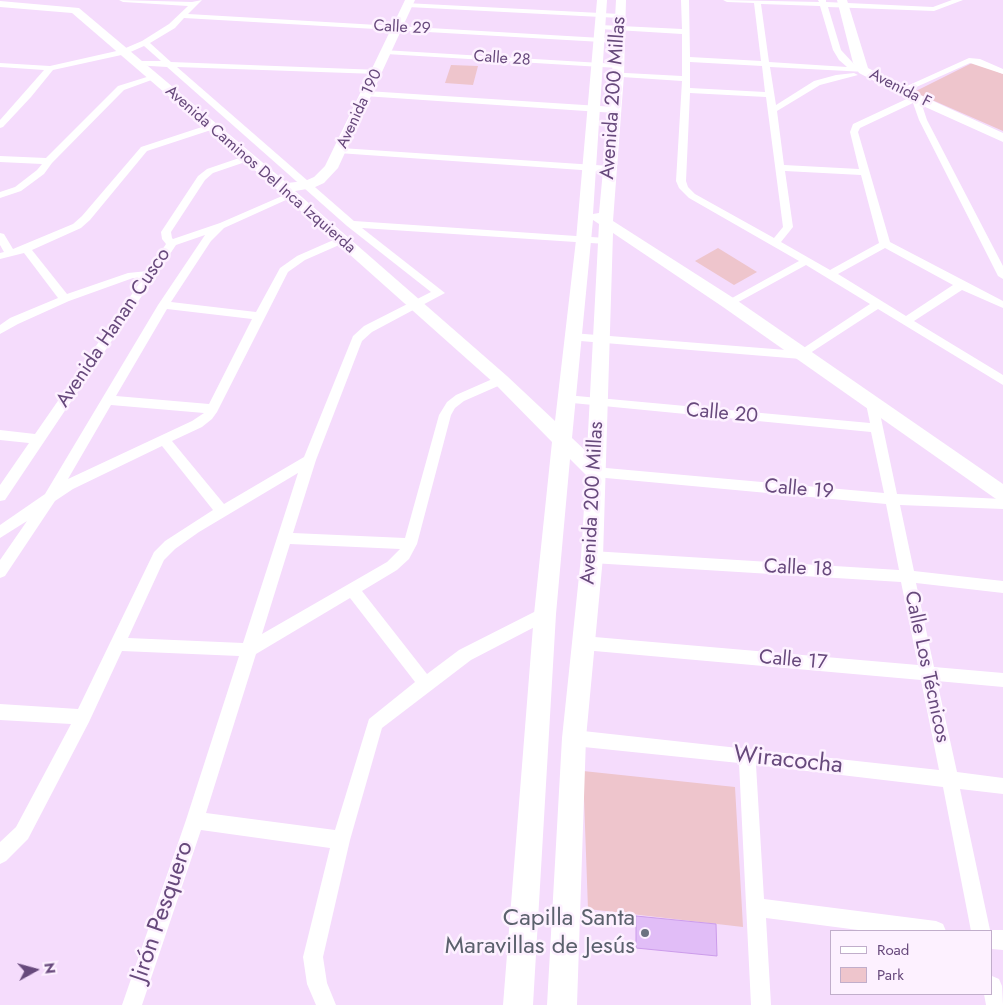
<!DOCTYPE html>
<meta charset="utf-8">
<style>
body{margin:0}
#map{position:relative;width:1003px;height:1005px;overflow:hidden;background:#fbe9fe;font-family:Jost,sans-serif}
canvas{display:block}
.legend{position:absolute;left:830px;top:930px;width:162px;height:65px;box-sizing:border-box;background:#fdf1ff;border:1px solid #c1aecb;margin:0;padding:6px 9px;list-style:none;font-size:15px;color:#67497c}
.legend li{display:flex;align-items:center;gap:10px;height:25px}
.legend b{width:25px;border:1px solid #c1aecb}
.north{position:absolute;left:10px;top:945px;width:50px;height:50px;-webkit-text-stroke:4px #fdf1ff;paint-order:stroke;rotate:83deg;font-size:14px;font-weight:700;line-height:20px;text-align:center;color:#67497c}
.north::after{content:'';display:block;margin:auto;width:18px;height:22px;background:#67497c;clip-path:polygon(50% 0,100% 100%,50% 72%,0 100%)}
</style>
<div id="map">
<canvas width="1003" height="1005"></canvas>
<ul class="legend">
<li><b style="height:6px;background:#fff"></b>Road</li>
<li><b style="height:14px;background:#eec5cc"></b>Park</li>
</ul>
<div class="north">N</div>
</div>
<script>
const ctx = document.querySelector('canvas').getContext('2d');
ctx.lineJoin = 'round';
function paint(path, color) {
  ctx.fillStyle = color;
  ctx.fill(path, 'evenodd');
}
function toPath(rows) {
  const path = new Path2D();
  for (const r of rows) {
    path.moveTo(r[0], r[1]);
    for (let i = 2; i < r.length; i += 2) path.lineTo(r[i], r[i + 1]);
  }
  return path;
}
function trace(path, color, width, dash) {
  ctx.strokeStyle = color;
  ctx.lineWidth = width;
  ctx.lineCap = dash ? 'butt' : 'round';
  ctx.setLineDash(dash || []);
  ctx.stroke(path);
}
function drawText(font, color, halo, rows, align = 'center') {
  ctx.font = font + ' Jost,sans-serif';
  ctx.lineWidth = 5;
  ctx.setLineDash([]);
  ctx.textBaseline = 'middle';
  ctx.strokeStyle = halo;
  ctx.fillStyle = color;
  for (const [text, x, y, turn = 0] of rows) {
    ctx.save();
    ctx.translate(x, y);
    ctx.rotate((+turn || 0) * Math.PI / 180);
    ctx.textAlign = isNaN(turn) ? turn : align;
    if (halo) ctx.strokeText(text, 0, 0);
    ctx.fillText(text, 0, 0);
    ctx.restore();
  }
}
const residential = toPath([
 [0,0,1003,0,1003,1005,0,1005],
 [832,931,992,931,992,994,832,994]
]);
const green = toPath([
 [974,62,1003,74,1003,131,914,92],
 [451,65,478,66,473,85,445,83],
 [718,248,757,272,734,285,695,261],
 [583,771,735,787,743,927,588,909]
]);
const building = toPath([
 [636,916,716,924,717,956,636,948,636,916]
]);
const street = toPath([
 [119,0,192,2,202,0,188,14,619,39,623,41,619,43,184,18,175,28,150,43,171,62,380,70,381,72,377,74,177,67,354,221,606,238,611,241,606,244,362,228,445,293,372,332,362,341,316,460,293,533,405,538,439,415,447,402,456,395,497,377,505,377,507,380,505,383,464,401,455,408,451,415,417,544,409,559,397,570,362,591,427,674,459,650,540,609,545,608,550,609,553,614,550,619,471,660,382,728,350,840,323,957,327,983,336,1005,316,1005,307,984,303,957,330,848,201,830,142,1005,122,1005,186,820,239,656,122,651,89,722,28,839,6,861,0,864,0,842,16,827,71,724,0,720,0,704,78,709,154,552,165,541,213,510,162,446,73,489,55,501,5,576,0,578,0,560,27,521,0,538,0,525,45,494,158,305,205,235,176,245,5,500,0,501,0,485,29,443,0,440,0,430,35,434,143,278,133,278,69,301,18,324,0,334,0,325,10,318,58,298,24,253,0,259,0,253,4,252,0,245,0,233,4,234,13,249,73,224,82,216,141,147,211,124,214,125,214,129,147,151,90,220,81,228,32,250,67,294,128,273,148,271,166,244,162,239,161,232,198,176,207,169,248,155,251,156,251,160,213,173,205,180,171,232,172,238,173,239,220,223,289,193,295,193,297,195,224,228,211,241,171,302,256,312,280,268,297,256,338,238,346,238,347,240,346,242,305,260,288,272,217,412,212,419,202,427,172,441,224,504,304,457,353,336,364,326,431,292,347,226,167,67,134,65,133,63,137,61,161,61,144,46,126,54,53,70,31,97,3,127,0,128,0,120,44,70,0,67,0,63,50,66,121,50,142,41,169,24,188,6,123,2,119,0],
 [167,309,252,319,209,404,116,396,167,309],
 [111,405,204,413,192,421,68,479,111,405],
 [298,473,243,643,128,638,164,560,175,549,199,532,298,473],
 [290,544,400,549,387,562,262,634,290,544],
 [350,598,415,682,369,719,335,830,206,813,256,654,350,598],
 [681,0,689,0,690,57,761,61,754,3,727,2,723,0,819,2,818,0,826,0,826,2,933,7,952,0,963,0,934,11,828,7,841,50,854,64,866,68,866,72,770,67,776,105,814,81,836,75,854,73,858,75,820,85,777,111,784,165,859,169,850,132,853,124,913,96,919,96,927,120,1003,266,1003,279,998,276,919,120,913,103,860,128,858,132,890,242,1003,301,1003,308,962,290,914,321,1003,375,1003,385,878,309,801,359,568,340,566,337,568,334,572,333,799,351,870,304,806,265,733,305,725,305,723,303,799,261,689,198,679,188,676,181,682,81,607,76,603,74,607,72,682,76,682,34,600,29,596,27,600,25,682,29,681,0],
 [761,4,820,6,833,50,839,60,847,67,769,62,761,4],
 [690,62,762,66,765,92,690,88,690,62],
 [690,93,766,97,783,227,774,238,695,194,688,187,686,181,690,93],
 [785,171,861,175,879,243,830,270,781,242,793,227,785,171],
 [885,248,953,285,906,316,838,274,885,248],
 [405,3,620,14,624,16,620,18,408,7,405,7,405,3],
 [383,50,618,64,622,66,618,68,386,54,383,54,383,50],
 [969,58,980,59,1003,69,1003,74,970,63,903,93,896,91,969,58],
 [150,76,157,78,124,90,52,163,44,174,21,191,0,198,0,192,15,187,37,170,42,164,0,162,0,156,46,158,118,86,150,76],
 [367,91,615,107,619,110,615,113,364,96,363,94,367,91],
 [341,148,610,166,615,169,610,172,338,153,336,151,341,148],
 [566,395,870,423,866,404,872,400,878,404,897,494,1003,499,1003,509,900,505,914,571,1003,581,1003,593,916,583,934,667,1003,673,1003,687,937,681,957,772,1003,778,1003,794,960,789,990,930,1003,930,1003,950,992,949,992,931,971,931,943,787,756,765,764,899,936,921,943,924,946,931,866,931,766,918,771,1005,751,1005,739,763,574,746,568,744,566,738,568,732,574,730,939,770,921,680,583,650,577,648,575,643,577,638,583,636,918,665,901,582,592,563,587,561,585,557,587,553,592,551,899,570,886,504,595,477,590,476,588,472,590,468,595,467,884,493,871,432,562,402,560,399,566,395],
 [992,976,999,979,1002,986,1003,1005,986,1005,984,994,992,994,992,976]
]);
const secondary = toPath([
 [405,0,415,0,338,168,324,183,313,188,295,191,507,376,555,421,576,240,597,0,607,0,593,214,599,213,612,75,616,0,626,0,624,75,613,221,735,299,1003,484,1003,502,996,499,723,307,613,233,603,557,586,738,577,1005,547,1005,562,738,581,557,586,475,570,459,556,614,533,1005,503,1005,534,614,552,442,495,384,266,180,72,13,0,7,0,1,79,8,287,183,305,181,314,177,325,166,405,0],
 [593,220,599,224,587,452,572,438,593,220],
 [837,0,847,0,868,68,920,95,1003,133,1003,142,912,101,859,73,853,63,837,0]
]);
const markers = [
 [645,933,5,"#6b7280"]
];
const farStreetnames = [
 ["Calle 29",402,28,3],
 ["Calle 28",502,59,4],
 ["Avenida F",900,89,27],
 ["Avenida 190",360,109,-65],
 ["Avenida Caminos Del Inca Izquierda",260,170,41]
];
const streetNames = [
 ["Avenida 200 Millas",614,98,-86],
 ["Avenida Hanan Cusco",114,328,-56],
 ["Calle 20",722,414,5],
 ["Calle 19",799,490,5],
 ["Avenida 200 Millas",593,503,-87],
 ["Calle 18",798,569,3],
 ["Calle 17",793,661,5],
 ["Calle Los Técnicos",926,667,78]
];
const nearStreetnames = [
 ["Wiracocha",788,761,6],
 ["Jirón Pesquero",163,912,-71]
];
const nearWorshipnames = [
 ["Capilla Santa",635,919],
 ["Maravillas de Jesús",635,947]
];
paint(residential, '#f5dcfc');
paint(green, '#eec5cc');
paint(building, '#e1bdf7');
trace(building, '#cc9ceb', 1);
paint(street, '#fff');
paint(secondary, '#fff');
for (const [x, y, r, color] of markers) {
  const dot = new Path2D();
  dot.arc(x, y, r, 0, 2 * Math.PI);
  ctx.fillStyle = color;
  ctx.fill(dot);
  trace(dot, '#fdf1ff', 2);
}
drawText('16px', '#67497c', '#fdf1ff', farStreetnames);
drawText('20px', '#67497c', '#fdf1ff', streetNames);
drawText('24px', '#67497c', '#fdf1ff', nearStreetnames);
drawText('24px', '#5b616d', '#fdf1ff', nearWorshipnames, 'right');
</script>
